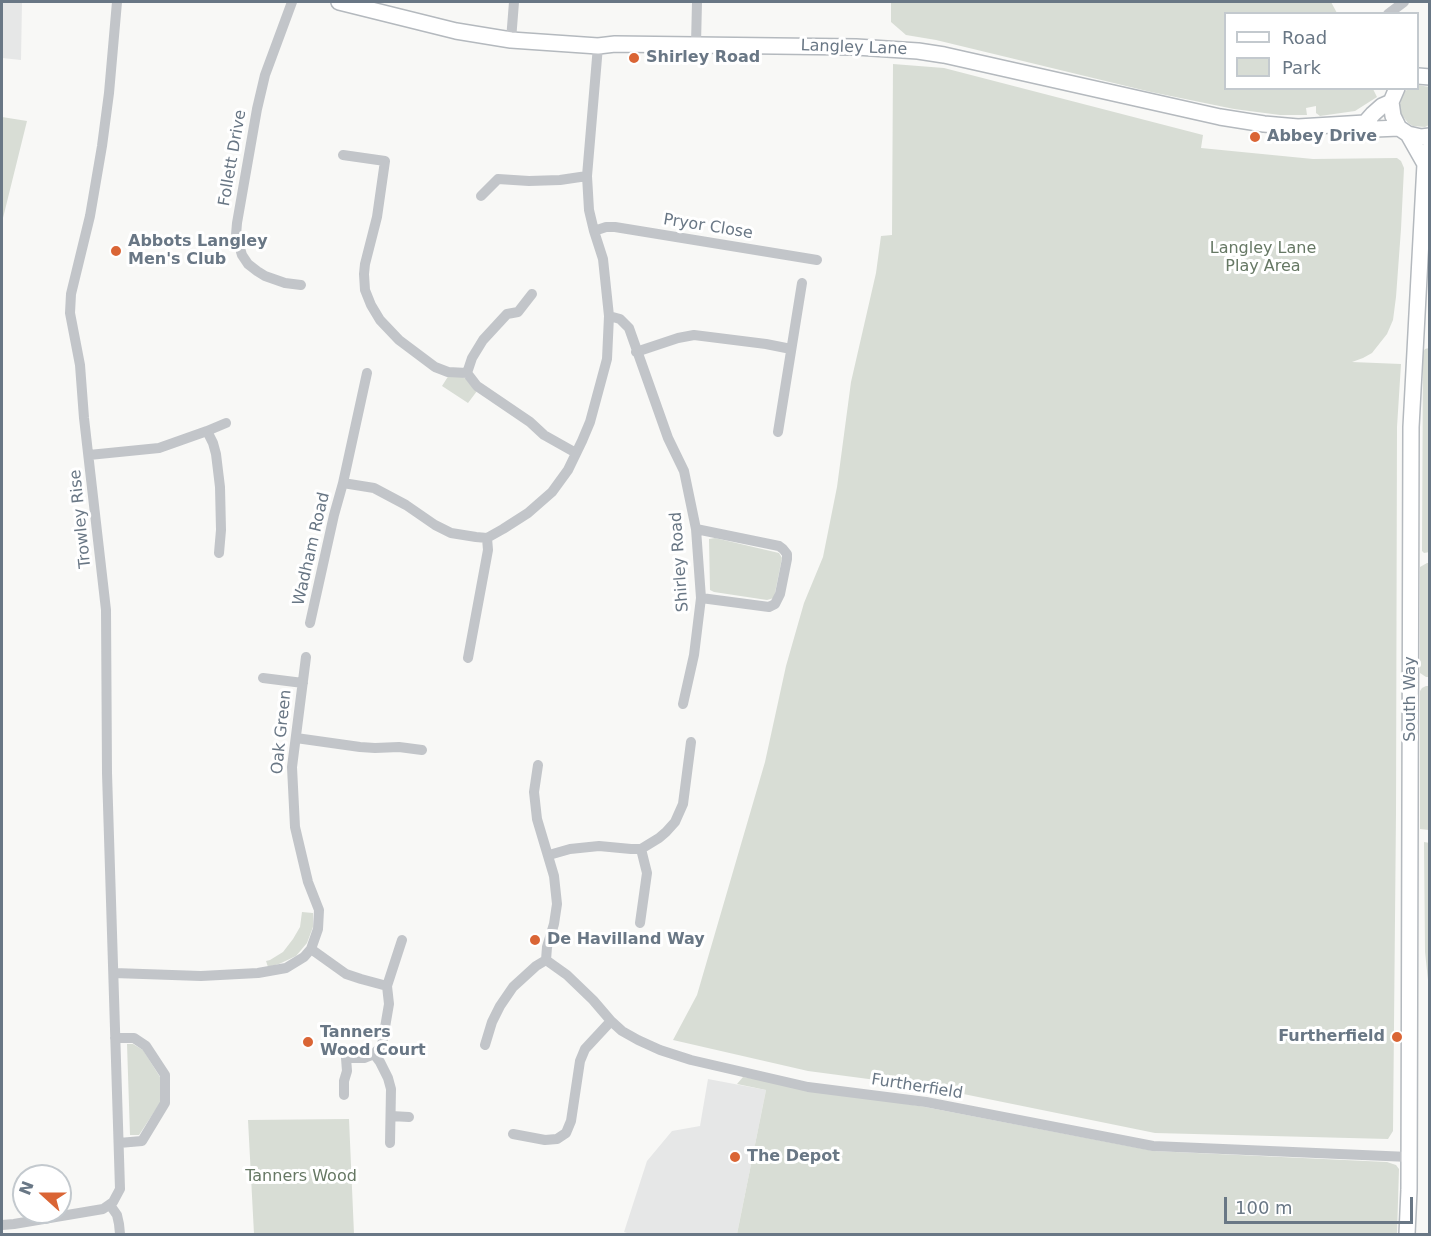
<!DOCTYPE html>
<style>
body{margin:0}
#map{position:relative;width:1431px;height:1236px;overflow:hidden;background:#f8f8f6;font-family:"DejaVu Sans",sans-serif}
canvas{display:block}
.frame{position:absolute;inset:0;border:3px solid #697785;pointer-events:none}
.legend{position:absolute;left:1224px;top:12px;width:195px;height:78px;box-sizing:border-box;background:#fff;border:2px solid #c3c9ce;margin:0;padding:8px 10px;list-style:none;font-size:18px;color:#697785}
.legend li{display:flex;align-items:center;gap:12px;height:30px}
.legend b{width:30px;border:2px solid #c3c9ce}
.north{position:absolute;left:12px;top:1164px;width:60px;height:60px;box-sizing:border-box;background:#fff;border:2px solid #c3c9ce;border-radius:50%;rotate:291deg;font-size:16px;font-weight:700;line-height:24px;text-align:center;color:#697785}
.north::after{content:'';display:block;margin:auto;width:21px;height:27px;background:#da6535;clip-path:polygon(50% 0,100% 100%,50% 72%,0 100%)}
.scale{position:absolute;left:1224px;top:1197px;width:189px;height:27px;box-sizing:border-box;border:3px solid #697785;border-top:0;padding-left:8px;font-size:18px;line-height:21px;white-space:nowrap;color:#697785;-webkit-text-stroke:4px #fff;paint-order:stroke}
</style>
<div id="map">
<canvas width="1431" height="1236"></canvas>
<div class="frame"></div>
<ul class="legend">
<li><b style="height:8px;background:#fff"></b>Road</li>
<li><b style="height:16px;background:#d8ddd5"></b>Park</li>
</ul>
<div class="north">N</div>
<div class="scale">100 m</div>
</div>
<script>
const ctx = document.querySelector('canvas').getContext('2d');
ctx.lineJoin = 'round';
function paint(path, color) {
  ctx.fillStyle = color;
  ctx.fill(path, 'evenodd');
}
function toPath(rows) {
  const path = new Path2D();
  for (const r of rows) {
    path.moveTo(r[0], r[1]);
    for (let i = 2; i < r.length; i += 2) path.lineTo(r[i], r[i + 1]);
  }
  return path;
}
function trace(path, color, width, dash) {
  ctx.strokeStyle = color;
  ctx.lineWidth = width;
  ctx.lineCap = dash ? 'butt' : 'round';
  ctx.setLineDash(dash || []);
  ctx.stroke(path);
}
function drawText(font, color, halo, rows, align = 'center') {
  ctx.font = font + ' "DejaVu Sans",sans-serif';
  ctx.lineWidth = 6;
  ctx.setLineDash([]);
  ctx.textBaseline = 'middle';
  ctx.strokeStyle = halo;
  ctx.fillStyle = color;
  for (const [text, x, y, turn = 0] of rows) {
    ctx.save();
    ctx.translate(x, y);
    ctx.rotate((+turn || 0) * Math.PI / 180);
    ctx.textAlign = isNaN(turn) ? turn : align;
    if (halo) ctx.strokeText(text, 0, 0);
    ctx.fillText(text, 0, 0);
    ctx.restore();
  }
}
const built = toPath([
 [2,2,22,2,21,60,2,58],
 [708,1079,766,1090,737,1234,630,1234,624,1232,647,1161,672,1131,700,1126]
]);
const green = toPath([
 [891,2,1331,2,1337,13,1226,14,1226,88,1373,89,1377,97,1355,111,1320,116,1316,113,1316,106,1306,108,1307,115,1280,115,1234,109,1151,92,936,40,906,35,891,22],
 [893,64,944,68,1203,135,1201,148,1313,159,1397,158,1401,161,1404,168,1401,229,1396,297,1393,320,1387,334,1372,353,1363,358,1352,362,1401,364,1397,427,1396,813,1393,1131,1388,1139,1155,1133,929,1087,808,1071,673,1040,697,995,765,762,786,666,804,603,823,557,837,487,851,382,876,273,881,236,892,235],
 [1418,85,1429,87,1429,125,1425,127,1413,126,1408,123,1401,114,1399,108,1402,96,1405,91,1409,89,1418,88],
 [2,117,27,121,2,222],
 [1429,348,1430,552,1424,553,1422,551,1423,352,1425,349],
 [449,375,461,376,466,379,477,391,468,403,442,386],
 [715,538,779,553,782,558,774,598,767,600,714,592,710,590,709,539],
 [1427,563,1430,563,1430,677,1426,677,1420,673,1420,567],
 [1426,686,1430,686,1429,830,1420,829,1420,691,1422,688],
 [1424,842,1430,843,1430,980,1428,980,1425,952],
 [302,912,313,913,313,927,307,943,296,956,279,964,268,967,266,961,270,960,283,952,293,939,300,927],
 [127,1044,133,1044,143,1050,160,1077,160,1103,139,1135,130,1135],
 [743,1077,925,1107,1154,1151,1387,1162,1396,1165,1399,1169,1397,1234,737,1234,766,1090,737,1084],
 [349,1119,354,1234,254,1234,248,1120]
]);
const street = toPath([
 [292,2,265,75,257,109,237,223,236,235,242,255,248,264,257,271,265,276,285,283,301,285],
 [1388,14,1404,2],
 [511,40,514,2],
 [696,44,697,2],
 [598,46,587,176,589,210,594,231,603,259,609,316,620,319,629,328,668,438,684,471,696,529,701,598,694,655,683,704],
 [343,155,385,161,377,217,365,264,364,274,365,290,371,305,380,320,399,340,435,367,448,372,467,373,477,386,530,422,544,435,576,453],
 [481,196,498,179,529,181,560,180,587,176],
 [594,231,606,227,615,227,817,260],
 [636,352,678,338,694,335,766,344,791,349],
 [467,373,472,358,483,340,507,314,518,312,532,294],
 [207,431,226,423],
 [778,432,802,283],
 [89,455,159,448,207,431,213,443,216,454,220,487,221,530,219,553],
 [343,483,374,488,406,505,435,525,451,533,476,537,487,538,503,529,528,513,552,492,568,470,582,441,590,422,607,359,609,316],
 [696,529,779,546,783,549,787,554,787,559,780,594,775,604,769,607,701,598],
 [310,623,334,515,343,483,367,373],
 [468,658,488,550,487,538],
 [263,678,303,683],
 [296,738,360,747,375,748,399,747,422,750],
 [538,765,534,792,537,819,554,876,557,904,554,924,547,947,546,960,567,975,593,1000,611,1021,622,1031,638,1040,660,1050,691,1060,808,1087,926,1102,1153,1146,1409,1157],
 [549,855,570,849,599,846,631,849,641,849,659,838,666,832,675,822,683,804,691,742],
 [640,923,647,873,641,849],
 [311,949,346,974,361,979,387,986,389,1004,382,1045,374,1054,364,1058,346,1058,347,1071,344,1081,344,1095],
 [114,973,201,976,258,973,286,968,304,957,311,949,318,929,319,910,308,882,295,827,292,767,306,657],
 [387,986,402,940],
 [115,1038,134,1038,146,1046,165,1075,165,1103,142,1141,119,1143],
 [485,1045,492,1022,500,1006,513,987,536,966,546,960],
 [374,1054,380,1062,388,1078,391,1089,390,1143],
 [391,1116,409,1117],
 [513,1134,545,1140,557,1139,566,1133,571,1121,580,1061,585,1049,611,1021],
 [110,1205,117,1215,119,1224,120,1234],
 [2,1225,14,1224,103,1209,113,1202,120,1189,107,773,106,610,84,418,80,365,70,313,71,294,90,216,102,146,109,93,117,2]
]);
const secondary = toPath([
 [339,2,456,31,511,40,598,46,615,44,856,47,918,51,944,55,1220,117,1264,124,1298,127,1365,123,1375,129,1399,128],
 [1418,76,1430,77],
 [1397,88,1391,102,1393,116,1399,128,1408,134,1421,137,1430,136],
 [1365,123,1373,114,1382,106,1391,102],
 [1408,134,1425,164],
 [1407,1234,1409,1190,1411,427,1425,164,1430,148]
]);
const markers = [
 [634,58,6,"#da6535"],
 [1255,137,6,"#da6535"],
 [116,251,6,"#da6535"],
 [535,940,6,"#da6535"],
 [1397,1037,6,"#da6535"],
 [308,1042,6,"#da6535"],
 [735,1157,6,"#da6535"]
];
const streetNames = [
 ["Langley Lane",854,48,2],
 ["Follett Drive",233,158,-80],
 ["Pryor Close",708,227,9],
 ["Trowley Rise",81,519,-96],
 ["Wadham Road",312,549,-77],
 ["Shirley Road",680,562,-94],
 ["South Way",1411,699,-90],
 ["Oak Green",282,732,-84],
 ["Furtherfield",917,1087,9]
];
const poiNames = [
 ["Shirley Road",646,58],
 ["Abbey Drive",1267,137],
 ["Abbots Langley",128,242],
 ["Men's Club",128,260],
 ["De Havilland Way",547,940],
 ["Tanners",320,1033],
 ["Wood Court",320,1051],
 ["Furtherfield",1385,1037,"right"],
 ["The Depot",747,1157]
];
const parkNames = [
 ["Langley Lane",1263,249],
 ["Play Area",1263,267],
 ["Tanners Wood",301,1177]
];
paint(built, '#e6e7e7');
paint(green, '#d8ddd5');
trace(secondary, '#b4b9be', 18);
trace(street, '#c2c5c9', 10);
trace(secondary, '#fff', 15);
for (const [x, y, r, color] of markers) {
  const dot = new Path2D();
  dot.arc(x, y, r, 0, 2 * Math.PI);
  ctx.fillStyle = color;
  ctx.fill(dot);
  trace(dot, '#fff', 2);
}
drawText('16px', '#697785', '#fff', streetNames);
drawText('bold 16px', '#697785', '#fff', poiNames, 'left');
drawText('16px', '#667864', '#fff', parkNames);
</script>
